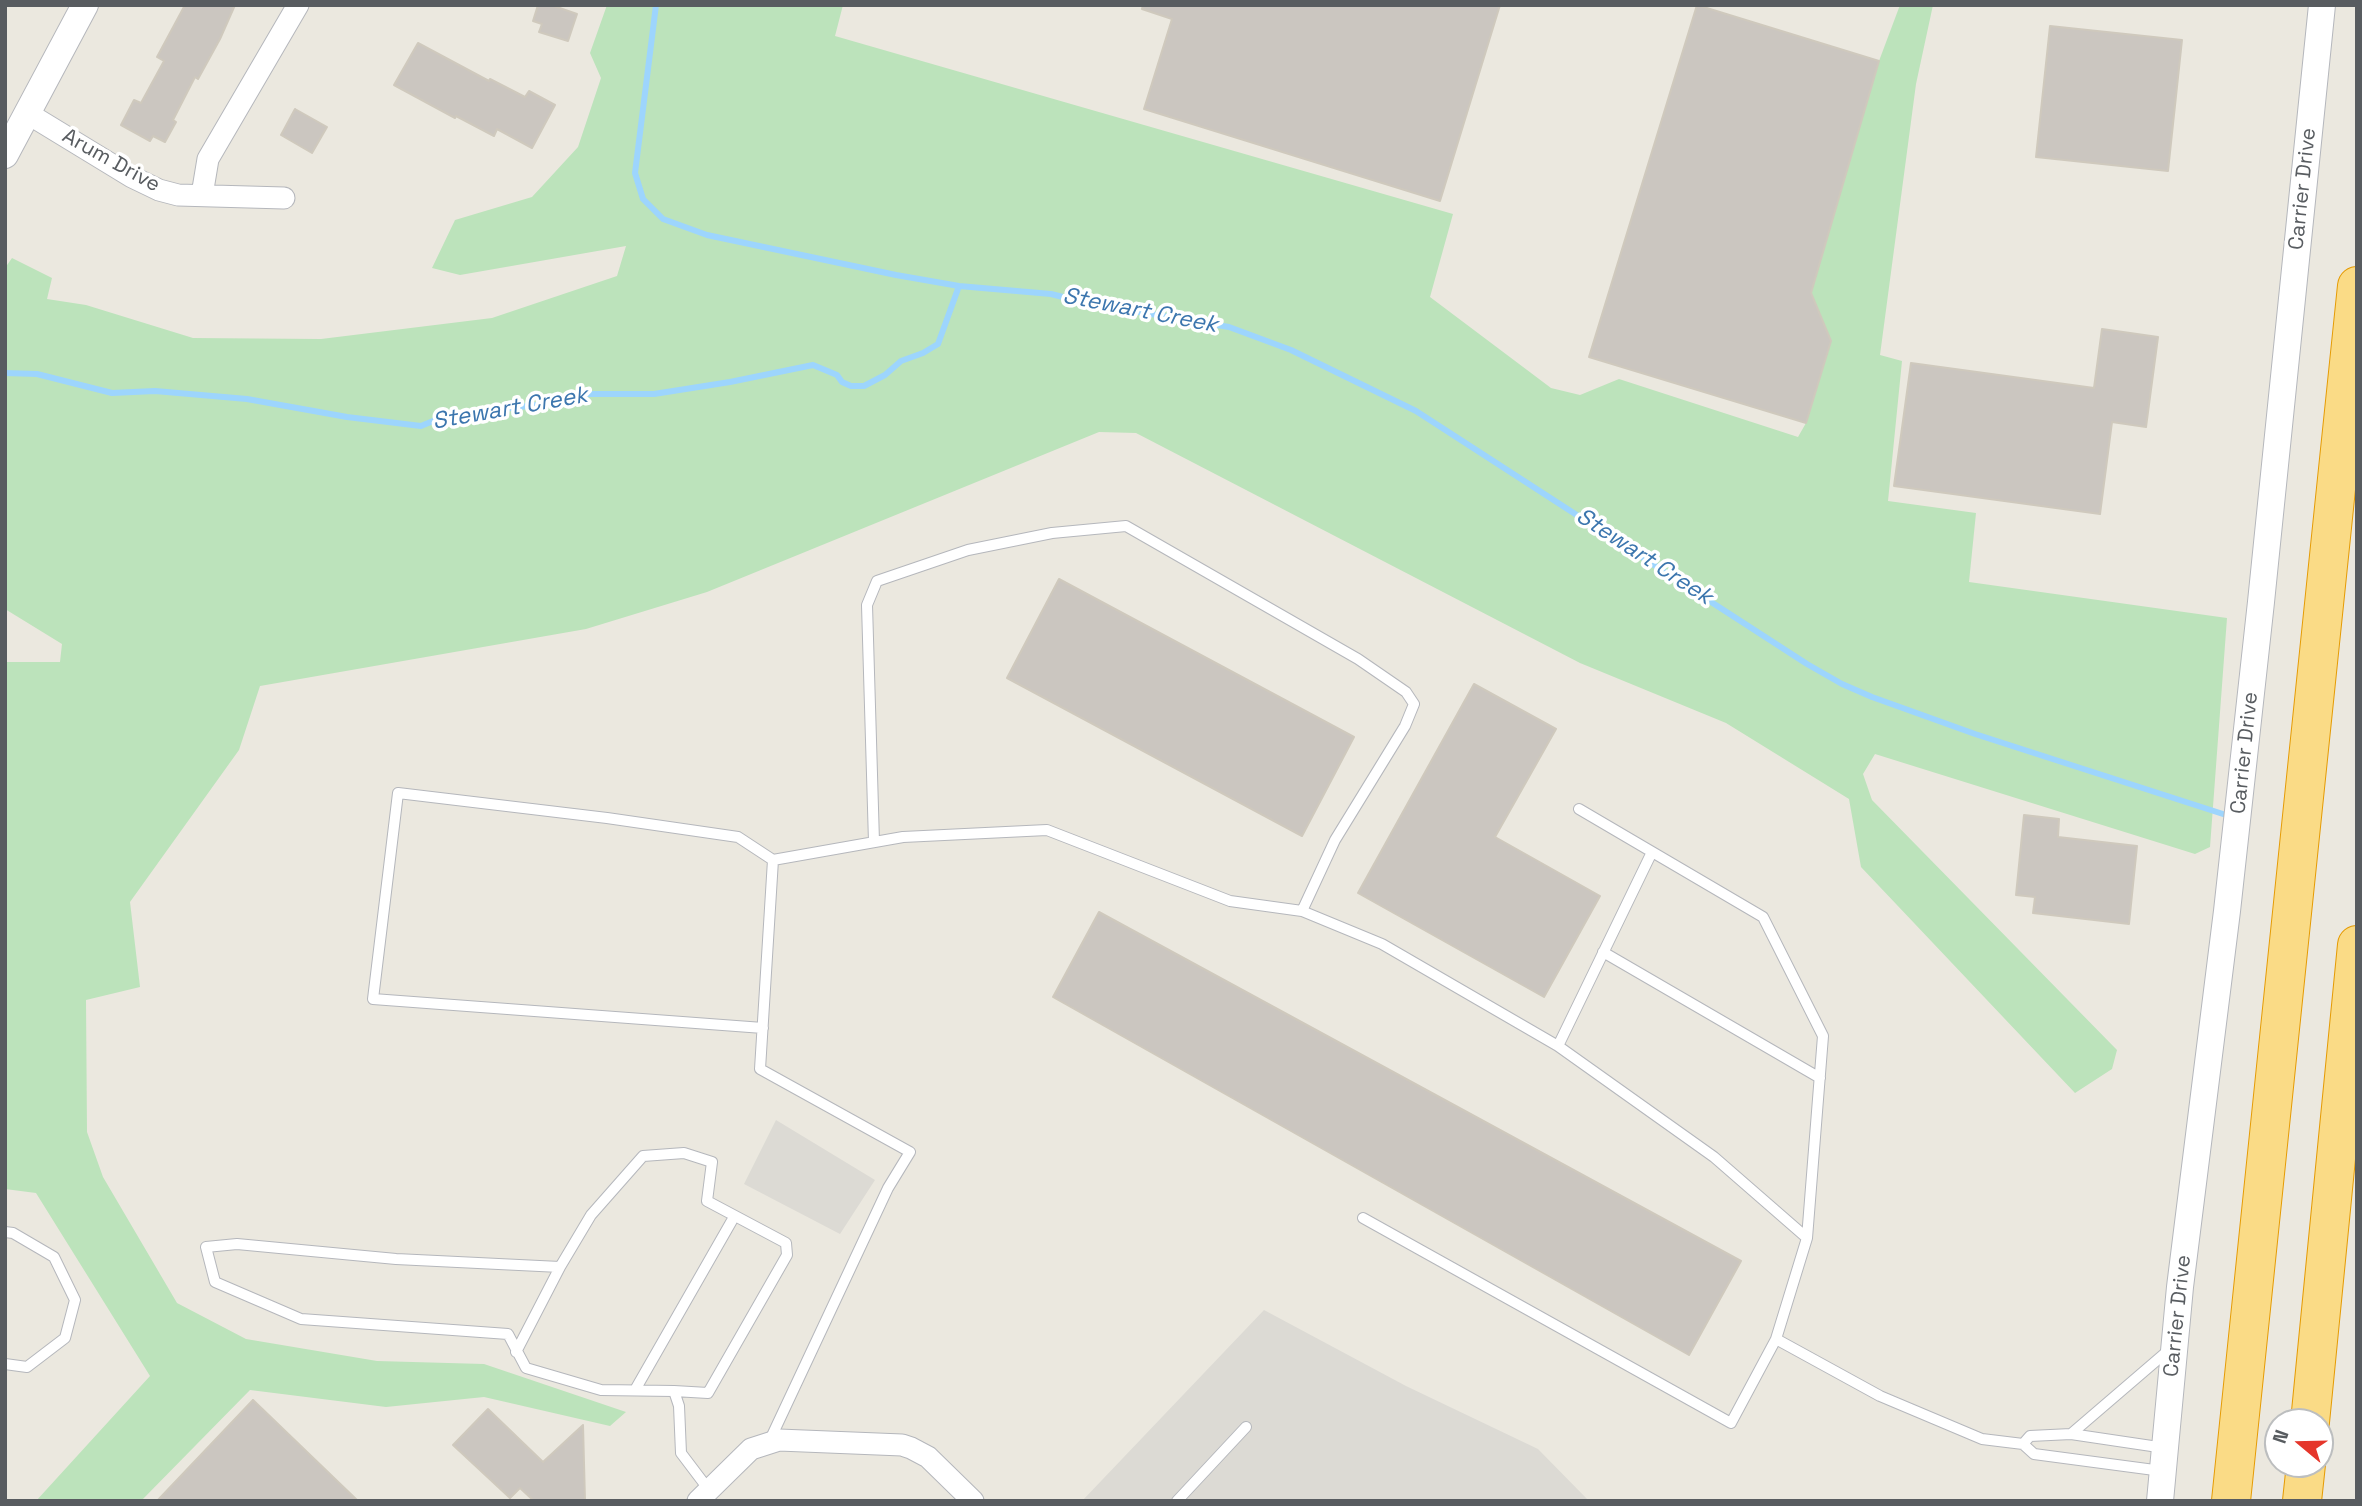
<!DOCTYPE html>
<style>
body{margin:0}
#map{position:relative;width:2362px;height:1506px;overflow:hidden;background:#ebe8df;font-family:"Space Grotesk",sans-serif}
canvas{display:block}
.frame{position:absolute;inset:0;border:7px solid #585c60;pointer-events:none}
.north{position:absolute;left:2264px;top:1408px;width:70px;height:70px;box-sizing:border-box;background:#fff;border:2px solid #bcbebf;border-radius:50%;rotate:289deg;font-size:19px;font-weight:700;line-height:28px;text-align:center;color:#585c60}
.north::after{content:'';display:block;margin:auto;width:24px;height:32px;background:#e5362b;clip-path:polygon(50% 0,100% 100%,50% 72%,0 100%)}
</style>
<div id="map">
<canvas width="2362" height="1506"></canvas>
<div class="frame"></div>
<div class="north">N</div>
</div>
<script>
const ctx = document.querySelector('canvas').getContext('2d');
ctx.lineJoin = 'round';
function paint(path, color) {
  ctx.fillStyle = color;
  ctx.fill(path, 'evenodd');
}
function toPath(rows) {
  const path = new Path2D();
  for (const r of rows) {
    path.moveTo(r[0], r[1]);
    for (let i = 2; i < r.length; i += 2) path.lineTo(r[i], r[i + 1]);
  }
  return path;
}
function trace(path, color, width, dash) {
  ctx.strokeStyle = color;
  ctx.lineWidth = width;
  ctx.lineCap = dash ? 'butt' : 'round';
  ctx.setLineDash(dash || []);
  ctx.stroke(path);
}
function drawText(font, color, halo, rows, align = 'center') {
  ctx.font = font + ' "Space Grotesk",sans-serif';
  ctx.lineWidth = 7;
  ctx.setLineDash([]);
  ctx.textBaseline = 'middle';
  ctx.strokeStyle = halo;
  ctx.fillStyle = color;
  for (const [text, x, y, turn = 0] of rows) {
    ctx.save();
    ctx.translate(x, y);
    ctx.rotate((+turn || 0) * Math.PI / 180);
    ctx.textAlign = isNaN(turn) ? turn : align;
    if (halo) ctx.strokeText(text, 0, 0);
    ctx.fillText(text, 0, 0);
    ctx.restore();
  }
}
const industrial = toPath([
 [776,1120,875,1180,840,1234,744,1184],
 [1264,1310,1406,1386,1538,1449,1589,1501,1082,1501]
]);
const green = toPath([
 [607,5,843,5,835,36,1453,214,1430,297,1551,388,1580,395,1619,379,1798,437,1806,423,1831,341,1811,293,1879,61,1900,5,1933,5,1916,84,1880,355,1902,361,1888,501,1976,513,1969,582,2227,618,2210,847,2195,854,1875,754,1863,774,1872,800,2117,1050,2112,1069,2075,1093,1861,867,1849,799,1726,723,1580,663,1136,433,1099,432,707,592,586,629,260,686,239,750,130,902,140,987,86,1000,87,1132,103,1177,177,1303,246,1339,377,1361,484,1364,626,1412,610,1426,484,1397,386,1407,250,1390,141,1501,36,1501,150,1376,36,1193,5,1189,5,662,60,662,62,644,5,609,5,268,12,258,52,278,47,299,86,305,193,338,321,339,492,318,617,276,626,246,460,275,432,268,455,220,532,197,578,147,601,78,590,53]
]);
const stream = toPath([
 [656,5,635,173,643,199,663,219,707,235,896,275,959,286,1051,294,1091,304,1229,327,1291,350,1416,411,1807,664,1842,684,1872,697,1975,734,2223,814],
 [5,373,37,374,112,393,155,391,247,399,347,417,421,426,445,416,544,404,580,394,654,394,730,382,813,365,837,375,842,382,851,386,864,386,885,375,901,361,923,353,938,344,959,286]
]);
const building = toPath([
 [185,5,235,5,220,39,198,79,195,77,173,120,176,122,165,142,153,136,150,141,121,125,134,100,141,103,164,61,157,57,185,5],
 [538,5,551,5,577,14,568,41,539,32,542,24,533,21,538,5],
 [1143,5,1500,5,1440,201,1144,109,1172,19,1142,9,1143,5],
 [1697,5,1879,61,1811,293,1831,341,1806,423,1589,357,1697,5],
 [2050,26,2182,40,2168,171,2036,157,2050,26],
 [418,43,489,81,490,79,525,97,529,91,555,105,532,148,497,129,494,136,456,116,455,118,394,85,418,43],
 [295,109,327,127,312,153,281,135,295,109],
 [2102,329,2158,337,2146,427,2112,422,2100,514,1894,486,1911,363,2094,388,2102,329],
 [1059,579,1354,737,1302,836,1007,678,1059,579],
 [1474,684,1556,729,1495,837,1600,896,1544,997,1358,893,1474,684],
 [2024,815,2059,819,2058,837,2137,846,2129,924,2033,913,2035,897,2016,895,2024,815],
 [1099,912,1741,1261,1689,1355,1053,997,1099,912],
 [253,1400,358,1501,157,1501,253,1400],
 [488,1409,543,1462,583,1425,585,1501,534,1501,520,1488,510,1498,453,1445,488,1409]
]);
const service = toPath([
 [1579,809,1763,917,1823,1036,1807,1238],
 [874,842,867,605,877,581,968,550,1052,533,1126,526,1358,659,1406,692,1414,704,1405,726,1335,840,1302,911],
 [1603,952,1820,1078],
 [763,1028,373,999,398,793,607,818,738,837,773,860],
 [1558,1046,1652,852],
 [1363,1218,1731,1423,1776,1339],
 [5,1232,13,1233,54,1257,75,1300,65,1338,27,1367,5,1364],
 [516,1352,560,1267],
 [635,1390,734,1217],
 [674,1391,708,1393,787,1255,786,1243,707,1201,712,1162,684,1153,643,1156,591,1215,560,1267,396,1259,237,1244,206,1247,215,1282,301,1319,508,1334,526,1368,601,1390,674,1391,679,1406,681,1453,709,1490],
 [2071,1434,2165,1448],
 [769,1442,888,1188,910,1152,760,1069,773,860,903,837,1047,830,1230,901,1302,911,1382,944,1558,1046,1714,1157,1807,1238,1776,1339,1880,1396,1982,1439,2023,1444],
 [2162,1471,2034,1454,2023,1444,2030,1436,2071,1434,2170,1349],
 [1177,1501,1246,1427]
]);
const minor = toPath([
 [27,113,132,177,159,190,178,195,284,198],
 [202,195,208,159,298,5],
 [698,1501,751,1449,779,1440,902,1445,911,1448,928,1457,973,1501]
]);
const tertiary = toPath([
 [5,155,85,5],
 [2160,1501,2180,1287,2227,911,2261,602,2322,5]
]);
const motorway = toPath([
 [2310,1422,2357,945],
 [2231,1501,2357,286],
 [2302,1501,2306,1464]
]);
const streetNames = [
 ["Arum Drive",111,161,29],
 ["Carrier Drive",2303,189,-84],
 ["Carrier Drive",2245,753,-84],
 ["Carrier Drive",2178,1316,-84]
];
const waterNames = [
 ["Stewart Creek",1140,311,11],
 ["Stewart Creek",510,409,-10],
 ["Stewart Creek",1644,557,33]
];
paint(industrial, '#dcdad4');
paint(green, '#bce3bb');
trace(stream, '#9dd5fd', 6);
paint(building, '#cbc6c0');
trace(building, '#cfc9bd', 2);
trace(service, '#b5b7bc', 12);
trace(minor, '#b5b7bc', 23);
trace(tertiary, '#b5b7bc', 28);
trace(motorway, '#e59b04', 40);
trace(service, '#fff', 10);
trace(minor, '#fff', 21);
trace(tertiary, '#fff', 26);
trace(motorway, '#fadb86', 38);
drawText('21px', '#585c60', '#fff', streetNames);
drawText('italic 23px', '#3c76ae', '#fff', waterNames);
</script>
